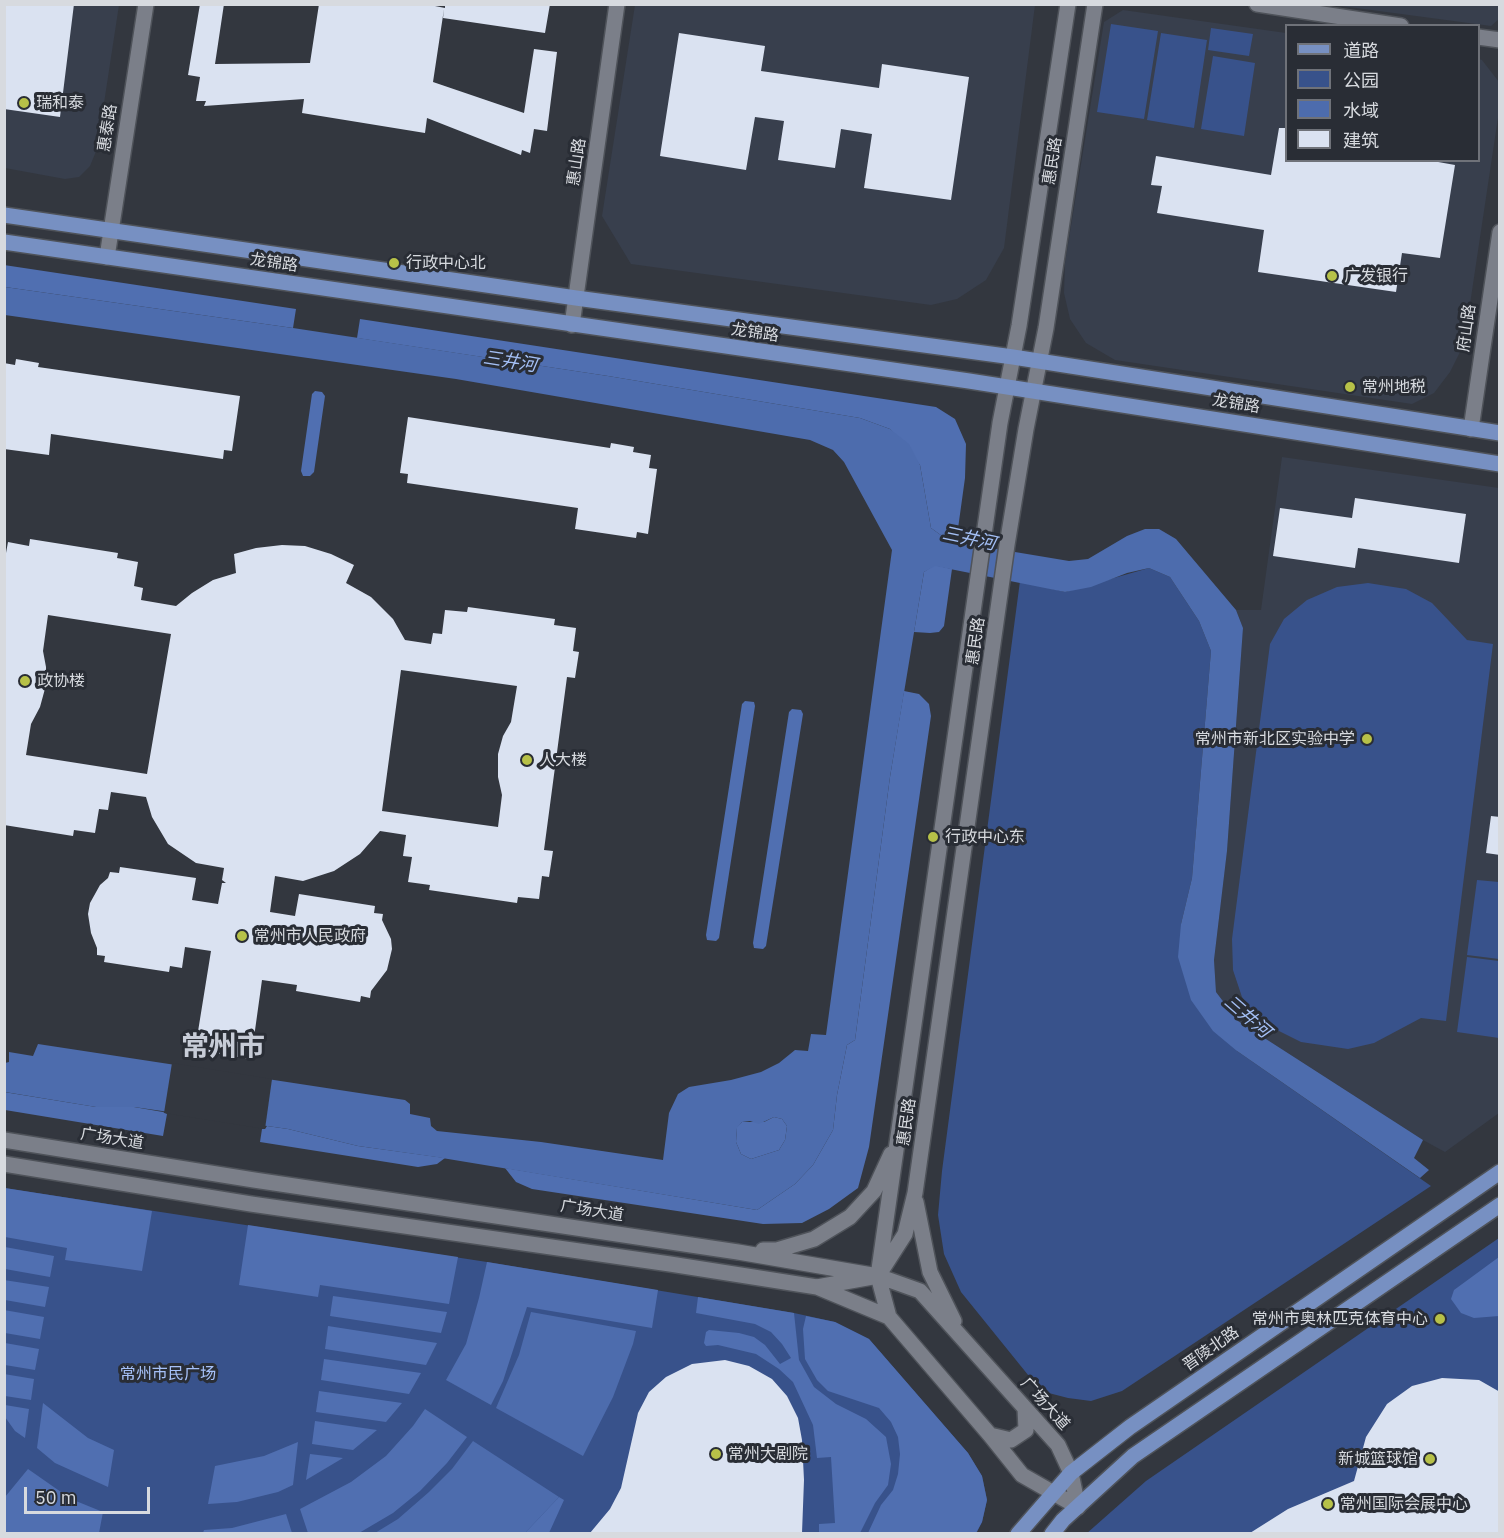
<!DOCTYPE html>
<meta charset="utf-8">
<style>
body{margin:0}
#map{position:relative;width:1504px;height:1538px;overflow:hidden;background:#33373f;font-family:"IBM Plex Sans","Noto Sans SC",sans-serif}
canvas{display:block}
.frame{position:absolute;inset:0;border:6px solid #d7dadf;pointer-events:none}
.legend{position:absolute;left:1285px;top:24px;width:195px;height:138px;box-sizing:border-box;background:#292d35;border:2px solid #6f7279;margin:0;padding:8px 10px;list-style:none;font-size:18px;color:#d7dadf}
.legend li{display:flex;align-items:center;gap:12px;height:30px}
.legend b{width:30px;border:2px solid #6f7279}
.scale{position:absolute;left:24px;top:1487px;width:126px;height:27px;box-sizing:border-box;border:3px solid #d7dadf;border-top:0;padding-left:8px;font-size:18px;line-height:21px;white-space:nowrap;color:#d7dadf;-webkit-text-stroke:4px #292d35;paint-order:stroke}
</style>
<div id="map">
<canvas width="1504" height="1538"></canvas>
<div class="frame"></div>
<ul class="legend">
<li><b style="height:8px;background:#7790c2"></b>道路</li>
<li><b style="height:16px;background:#38528b"></b>公园</li>
<li><b style="height:16px;background:#4d6cad"></b>水域</li>
<li><b style="height:16px;background:#dae2f1"></b>建筑</li>
</ul>
<div class="scale">50 m</div>
</div>
<script>
const ctx = document.querySelector('canvas').getContext('2d');
ctx.lineJoin = 'round';
function paint(path, color) {
  ctx.fillStyle = color;
  ctx.fill(path, 'evenodd');
}
function toPath(rows) {
  const path = new Path2D();
  for (const r of rows) {
    path.moveTo(r[0], r[1]);
    for (let i = 2; i < r.length; i += 2) path.lineTo(r[i], r[i + 1]);
  }
  return path;
}
function trace(path, color, width, dash) {
  ctx.strokeStyle = color;
  ctx.lineWidth = width;
  ctx.lineCap = dash ? 'butt' : 'round';
  ctx.setLineDash(dash || []);
  ctx.stroke(path);
}
function drawText(font, color, halo, rows, align = 'center') {
  ctx.font = font + ' "IBM Plex Sans","Noto Sans SC",sans-serif';
  ctx.lineWidth = 6;
  ctx.setLineDash([]);
  ctx.textBaseline = 'middle';
  ctx.strokeStyle = halo;
  ctx.fillStyle = color;
  for (const [text, x, y, turn = 0] of rows) {
    ctx.save();
    ctx.translate(x, y);
    ctx.rotate((+turn || 0) * Math.PI / 180);
    ctx.textAlign = isNaN(turn) ? turn : align;
    if (halo) ctx.strokeText(text, 0, 0);
    ctx.fillText(text, 0, 0);
    ctx.restore();
  }
}
const built = toPath([
 [4,5,119,5,97,149,90,166,79,177,65,179,5,168],
 [635,5,1035,5,1004,248,986,280,957,299,931,305,631,264,602,216],
 [1334,5,1499,5,1499,19,1491,26],
 [1123,10,1286,33,1286,160,1478,160,1479,59,1482,60,1499,82,1499,111,1464,344,1450,372,1434,393,1412,404,1115,360,1086,343,1070,319,1064,293,1065,263,1104,22],
 [1282,457,1499,488,1499,1113,1445,1152,1423,1140,1238,1021,1216,992,1214,960,1227,851,1243,628,1236,610,1261,610]
]);
const green = toPath([
 [1111,24,1158,31,1144,119,1097,112],
 [1211,28,1253,34,1249,56,1208,50],
 [1161,33,1207,40,1194,128,1147,120],
 [1213,56,1255,63,1244,136,1201,129],
 [1149,568,1170,577,1199,621,1211,651,1192,878,1181,924,1237,1051,1431,1186,1122,1391,1091,1401,1068,1398,1041,1391,961,1292,944,1254,938,1215,942,1171,1020,581,1065,592],
 [1368,583,1406,589,1432,603,1467,640,1493,644,1446,1021,1421,1018,1374,1043,1348,1049,1301,1042,1273,1028,1254,1014,1242,997,1233,970,1232,939,1270,644,1284,619,1307,600,1337,587],
 [1477,880,1499,882,1499,959,1467,955],
 [1467,957,1499,961,1499,1038,1457,1032],
 [4,1188,487,1262,794,1313,835,1322,869,1339,968,1453,982,1476,987,1500,982,1522,976,1534,5,1533],
 [1499,1238,1499,1533,1086,1534,1146,1481]
]);
const forest = toPath([
 [4,265,296,309,293,328,5,287],
 [360,319,936,407,955,419,966,444,965,478,956,543,949,541,931,528,920,465,890,429,860,418,608,376,357,338],
 [315,391,322,392,325,396,314,472,310,476,303,476,301,471,312,394],
 [934,565,952,569,944,626,939,632,930,633,914,632,924,572],
 [904,691,919,694,929,704,931,716,869,1147,858,1188,829,1209,802,1223,763,1224,532,1189,516,1182,505,1168,757,1210,795,1184,813,1165,833,1130,837,1095,847,1045,855,1040,890,777],
 [745,701,754,702,755,706,719,938,716,941,707,940,706,935,742,704],
 [792,709,801,710,803,714,766,946,763,949,754,948,753,943,789,712],
 [4,1092,96,1107,134,1107,163,1112,167,1114,163,1136,5,1110],
 [774,1117,782,1119,787,1126,785,1140,779,1150,751,1159,741,1154,736,1142,737,1127,742,1122,764,1122],
 [267,1126,288,1129,358,1146,445,1158,437,1164,418,1167,260,1142,262,1129,265,1129],
 [5,1188,152,1211,142,1271,65,1260,67,1248,5,1237],
 [248,1225,458,1257,449,1304,320,1285,318,1297,239,1285],
 [5,1247,54,1256,50,1277,5,1269],
 [1499,1257,1499,1316,1474,1318,1461,1313,1451,1299,1454,1290],
 [487,1262,658,1290,652,1328,527,1307,503,1381,491,1405,446,1380,466,1344,479,1298],
 [4,1280,49,1287,45,1307,5,1300],
 [333,1296,447,1312,441,1333,330,1316],
 [698,1297,794,1313,799,1360,814,1387,836,1404,866,1419,886,1437,891,1464,888,1485,875,1503,860,1533,819,1533,819,1524,835,1523,831,1457,817,1458,813,1425,793,1382,779,1369,756,1354,718,1345,706,1346,704,1343,706,1332,709,1330,739,1333,754,1337,765,1345,780,1364,791,1358,782,1344,771,1332,755,1324,696,1313],
 [4,1310,44,1317,40,1339,5,1333],
 [806,1316,835,1322,869,1339,968,1453,982,1476,987,1500,982,1522,976,1533,868,1533,881,1505,893,1490,898,1474,900,1454,898,1437,891,1422,879,1408,828,1391,817,1380,805,1359,803,1329],
 [328,1326,437,1343,426,1365,325,1349],
 [5,1343,39,1349,35,1370,5,1365],
 [324,1359,421,1373,409,1394,321,1380],
 [4,1374,34,1379,31,1400,5,1396],
 [319,1391,402,1403,386,1422,316,1412],
 [43,1403,88,1438,114,1450,108,1487,55,1463,37,1448],
 [5,1405,29,1409,25,1438,15,1431,5,1417],
 [425,1409,467,1437,447,1463,420,1491,393,1513,359,1533,308,1533,300,1509,351,1482,386,1456,413,1426],
 [315,1421,377,1430,353,1450,312,1444],
 [298,1442,293,1485,278,1492,237,1502,208,1504,215,1466,264,1456],
 [310,1454,343,1458,306,1480],
 [28,1469,71,1499,103,1512,99,1533,5,1533,5,1497],
 [559,1497,564,1500,549,1533,525,1533],
 [286,1514,292,1533,203,1533,204,1530,232,1528]
]);
const water = toPath([
 [5,287,293,328,608,376,860,418,890,429,909,444,920,465,931,528,949,541,1069,561,1088,559,1127,536,1145,529,1159,529,1176,539,1236,610,1243,628,1227,851,1214,960,1216,992,1238,1021,1423,1140,1414,1158,1429,1170,1420,1178,1237,1051,1213,1031,1191,1000,1178,957,1181,924,1192,878,1211,651,1199,621,1170,577,1149,568,1127,573,1091,587,1065,592,935,566,924,572,890,777,855,1040,847,1045,837,1095,833,1130,813,1165,795,1184,757,1210,436,1157,358,1146,288,1129,134,1107,96,1107,5,1092,5,1063,9,1062,9,1052,33,1056,38,1044,405,1100,410,1104,410,1114,430,1118,431,1126,437,1131,541,1142,663,1160,669,1113,678,1094,689,1087,731,1080,761,1072,779,1063,795,1050,808,1051,811,1034,826,1035,892,550,844,462,833,450,810,440,456,379,5,315],
 [774,1117,782,1119,787,1126,785,1140,779,1150,751,1159,741,1154,736,1142,737,1128,742,1122,750,1121,759,1124],
 [531,1312,636,1331,633,1344,613,1397,583,1456,496,1408,519,1355],
 [473,1441,559,1497,525,1533,375,1533,398,1519,429,1492,452,1469]
]);
const pier = toPath([
 [172,1063,272,1079,265,1129,164,1113]
]);
const building = toPath([
 [4,4,74,4,60,117,4,109],
 [200,4,224,4,215,64,310,63,319,4,425,4,445,8,445,4,550,4,545,33,443,18,444,9,433,82,524,113,534,49,557,52,547,131,534,129,530,153,522,150,521,155,427,118,425,133,302,113,304,99,204,106,206,101,196,101,200,77,188,75],
 [679,33,765,46,761,71,879,88,882,64,969,77,951,200,864,188,872,134,841,129,835,168,778,160,784,121,755,117,746,170,660,156],
 [1279,128,1287,128,1287,160,1427,160,1455,165,1440,258,1402,253,1396,292,1258,272,1264,230,1157,213,1162,186,1151,185,1156,156,1271,175],
 [16,359,39,363,38,367,240,396,232,451,224,450,223,459,51,434,49,455,4,449,4,363,15,365],
 [408,417,610,448,611,443,634,447,633,452,651,455,649,468,657,469,648,534,637,532,636,538,575,529,578,508,407,483,408,474,400,473],
 [1355,498,1466,514,1459,563,1358,548,1355,568,1273,556,1280,508,1352,518],
 [30,539,118,553,117,558,138,562,134,586,143,588,141,600,176,606,192,593,213,580,236,573,234,554,256,548,282,545,305,546,331,554,354,565,346,583,371,597,393,619,405,640,431,644,433,633,442,634,445,610,467,612,468,607,555,619,554,625,576,628,573,651,579,652,575,678,567,677,544,850,553,851,549,877,542,876,539,899,518,897,517,903,429,890,430,885,408,882,412,857,403,856,406,835,380,831,360,854,334,871,303,881,275,876,270,912,295,916,299,894,375,906,374,913,383,914,382,920,391,939,392,949,387,970,371,991,370,998,361,996,360,1002,296,991,297,985,262,980,251,1059,195,1050,211,951,185,947,182,968,170,966,169,972,104,962,105,956,97,955,97,948,91,933,88,914,90,903,100,885,108,878,110,872,119,873,120,867,196,878,192,900,218,904,222,883,226,883,222,880,224,868,196,863,168,844,152,817,146,797,111,792,108,810,99,809,95,833,74,830,73,836,4,825,4,564,8,542,29,546],
 [48,615,171,634,147,774,26,755,31,724,40,707,46,685,46,667,43,651],
 [401,670,517,686,511,722,503,736,498,754,498,777,502,795,498,827,382,811],
 [1491,816,1500,817,1500,855,1486,853],
 [725,1360,749,1366,772,1379,787,1396,798,1418,802,1440,804,1480,802,1533,590,1533,610,1509,621,1488,638,1413,649,1392,666,1377,692,1364],
 [1442,1378,1479,1380,1500,1392,1500,1533,1250,1533,1288,1509,1354,1481,1366,1437,1387,1404,1412,1386]
]);
const minor = toPath([
 [1257,4,1401,26],
 [1478,37,1500,40],
 [107,257,146,4],
 [572,325,617,4],
 [1471,429,1500,232],
 [4,1140,254,1180,738,1252,878,1276,920,1291,1058,1445,1071,1473,1078,1507],
 [4,1164,251,1204,670,1264,817,1287,889,1317,990,1435,1022,1475,1078,1507],
 [916,1202,930,1272,954,1321],
 [763,1250,777,1250,814,1239,850,1217,874,1191,891,1154],
 [817,1287,878,1276,905,1234,915,1193,1007,545,1026,429,1046,328,1095,4],
 [889,1317,878,1276,1000,423,1019,326,1068,4],
 [990,1435,1011,1440,1026,1430,1025,1408]
]);
const major = toPath([
 [4,215,576,298,1013,357,1500,433],
 [4,242,969,381,1500,464],
 [1018,1534,1071,1473,1130,1427,1500,1172],
 [1052,1534,1063,1520,1133,1456,1500,1205]
]);
const markers = [
 [24,103,6,"#b7c148"],
 [394,263,6,"#b7c148"],
 [1332,276,6,"#b7c148"],
 [1350,387,6,"#b7c148"],
 [25,681,6,"#b7c148"],
 [1367,739,6,"#b7c148"],
 [527,760,6,"#b7c148"],
 [933,837,6,"#b7c148"],
 [242,936,6,"#b7c148"],
 [1440,1319,6,"#b7c148"],
 [716,1454,6,"#b7c148"],
 [1430,1459,6,"#b7c148"],
 [1328,1504,6,"#b7c148"]
];
const poiNames = [
 ["瑞和泰",36,103],
 ["行政中心北",406,263],
 ["广发银行",1344,276],
 ["常州地税",1362,387],
 ["政协楼",37,681],
 ["常州市新北区实验中学",1355,739,"right"],
 ["人大楼",539,760],
 ["行政中心东",945,837],
 ["常州市人民政府",254,936],
 ["常州市奥林匹克体育中心",1428,1319,"right"],
 ["常州大剧院",728,1454],
 ["新城篮球馆",1418,1459,"right"],
 ["常州国际会展中心",1340,1504]
];
const streetNames = [
 ["惠泰路",108,128,-81],
 ["惠民路",1053,161,-81],
 ["惠山路",577,162,-82],
 ["龙锦路",274,263,8],
 ["府山路",1467,328,-82],
 ["龙锦路",755,333,8],
 ["龙锦路",1236,404,9],
 ["惠民路",976,641,-82],
 ["惠民路",907,1122,-82],
 ["广场大道",112,1139,9],
 ["广场大道",592,1211,9],
 ["晋陵北路",1211,1349,-35],
 ["广场大道",1045,1404,48]
];
const parkNames = [
 ["常州市民广场",168,1374]
];
const waterNames = [
 ["三井河",510,362,9],
 ["三井河",969,539,12],
 ["三井河",1247,1017,41]
];
const townNames = [
 ["常州市",223,1048]
];
paint(built, '#383f4d');
paint(green, '#38528b');
paint(forest, '#506fb1');
paint(water, '#4d6cad');
paint(pier, '#33373f');
paint(building, '#dae2f1');
trace(minor, '#4f535a', 18);
trace(major, '#4f535a', 18);
trace(minor, '#7b7f89', 15);
trace(major, '#7790c2', 15);
for (const [x, y, r, color] of markers) {
  const dot = new Path2D();
  dot.arc(x, y, r, 0, 2 * Math.PI);
  ctx.fillStyle = color;
  ctx.fill(dot);
  trace(dot, '#292d35', 2);
}
drawText('16px', '#d7dadf', '#292d35', poiNames, 'left');
drawText('16px', '#d7dadf', '#292d35', streetNames);
drawText('16px', '#a6c1f8', '#292d35', parkNames);
drawText('italic 18px', '#a3bff5', '#292d35', waterNames);
drawText('bold 28px', '#c7ccd7', '#292d35', townNames);
</script>
